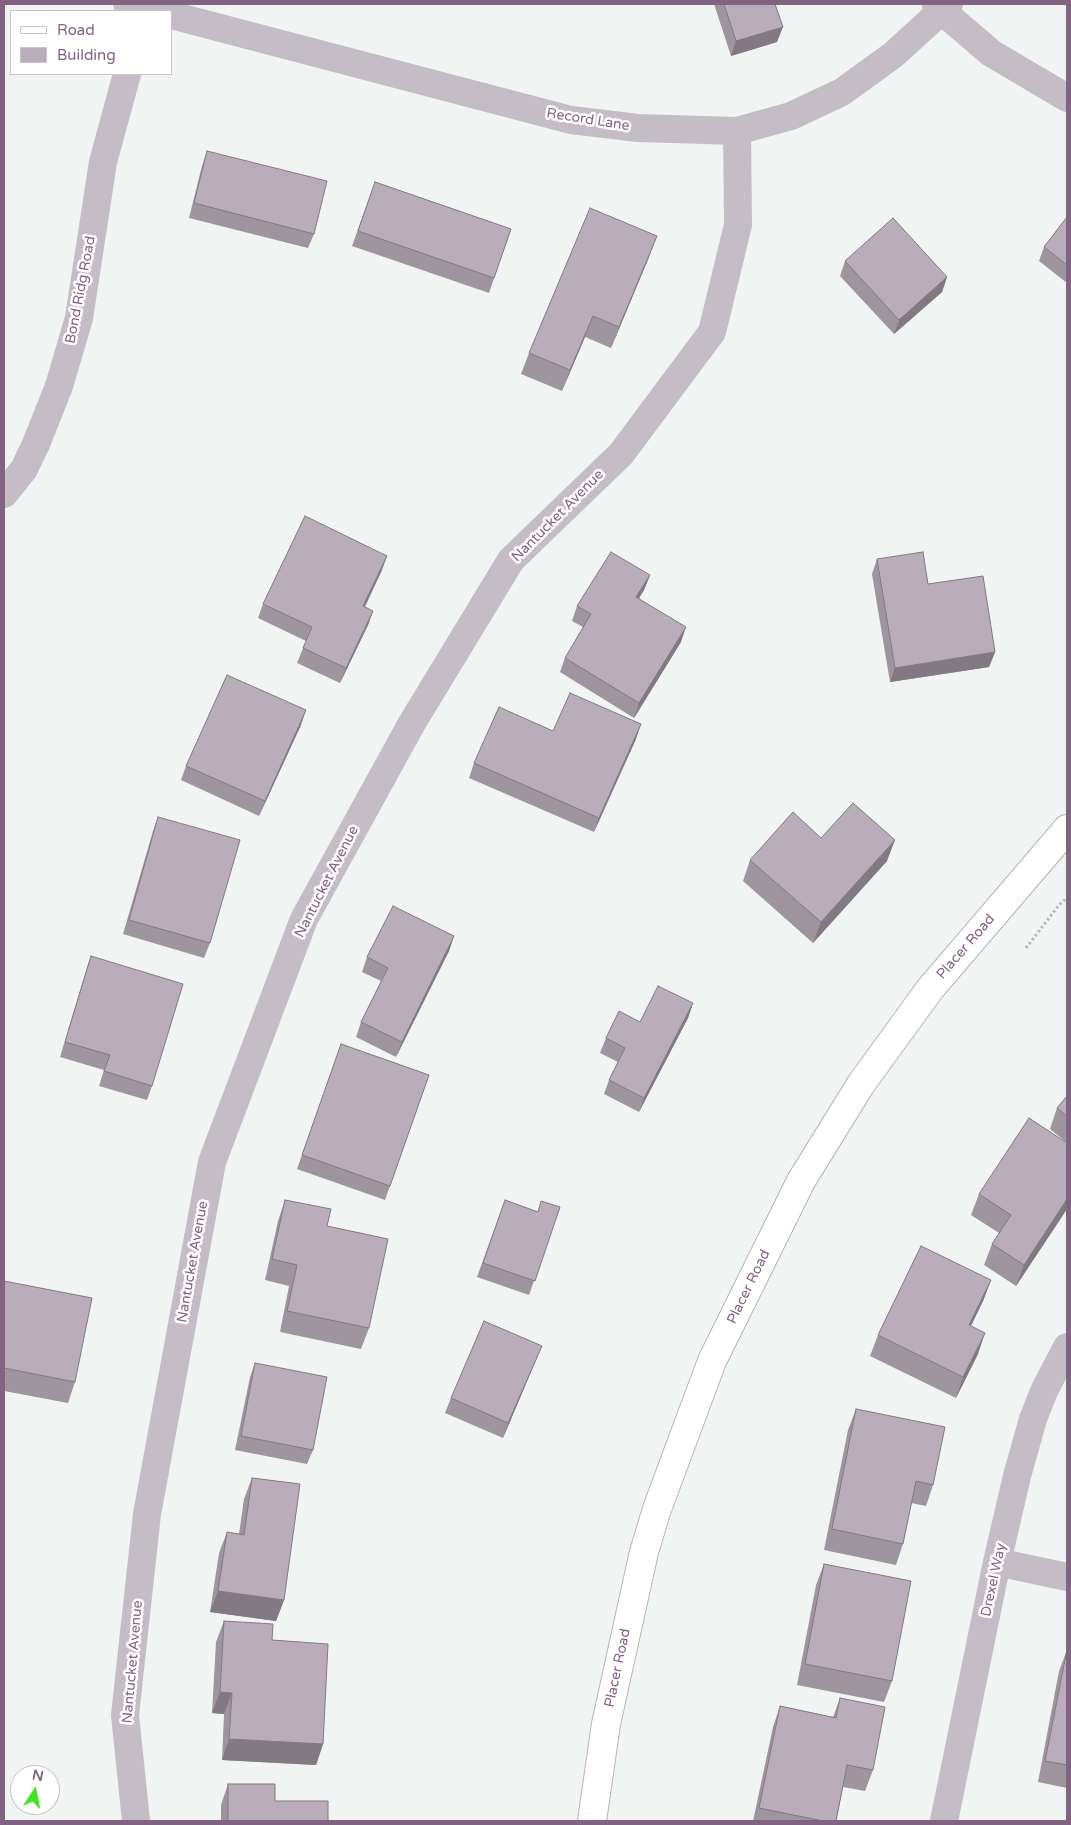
<!DOCTYPE html>
<style>
body{margin:0}
#map{position:relative;width:1071px;height:1825px;overflow:hidden;background:#f0f5f3;font-family:"Varela Round",sans-serif}
canvas{display:block}
.frame{position:absolute;inset:0;border:5px solid #826381;pointer-events:none}
.legend{position:absolute;left:10px;top:10px;width:162px;height:65px;box-sizing:border-box;background:#fff;border:1px solid #cdc1cd;margin:0;padding:6px 9px;list-style:none;font-size:15px;color:#826381}
.legend li{display:flex;align-items:center;gap:10px;height:25px}
.legend b{width:25px;border:1px solid #cdc1cd}
.north{position:absolute;left:10px;top:1765px;width:50px;height:50px;box-sizing:border-box;background:#fff;border:1px solid #cdc1cd;border-radius:50%;rotate:11deg;font-size:14px;font-weight:700;line-height:20px;text-align:center;color:#826381}
.north::after{content:'';display:block;margin:auto;width:18px;height:22px;background:#40e61f;clip-path:polygon(50% 0,100% 100%,50% 72%,0 100%)}
</style>
<div id="map">
<canvas width="1071" height="1825"></canvas>
<div class="frame"></div>
<ul class="legend">
<li><b style="height:6px;background:#fff"></b>Road</li>
<li><b style="height:14px;background:#b9adb9"></b>Building</li>
</ul>
<div class="north">N</div>
</div>
<script>
const ctx = document.querySelector('canvas').getContext('2d');
ctx.lineJoin = 'round';
function toPath(rows) {
  const path = new Path2D();
  for (const r of rows) {
    path.moveTo(r[0], r[1]);
    for (let i = 2; i < r.length; i += 2) path.lineTo(r[i], r[i + 1]);
  }
  return path;
}
function trace(path, color, width, dash) {
  ctx.strokeStyle = color;
  ctx.lineWidth = width;
  ctx.lineCap = dash ? 'butt' : 'round';
  ctx.setLineDash(dash || []);
  ctx.stroke(path);
}
function paint(path, color) {
  ctx.fillStyle = color;
  ctx.fill(path, 'evenodd');
}
function drawText(font, color, halo, rows, align = 'center') {
  ctx.font = font + ' "Varela Round",sans-serif';
  ctx.lineWidth = 5;
  ctx.setLineDash([]);
  ctx.textBaseline = 'middle';
  ctx.strokeStyle = halo;
  ctx.fillStyle = color;
  for (const [text, x, y, turn = 0] of rows) {
    ctx.save();
    ctx.translate(x, y);
    ctx.rotate((+turn || 0) * Math.PI / 180);
    ctx.textAlign = isNaN(turn) ? turn : align;
    if (halo) ctx.strokeText(text, 0, 0);
    ctx.fillText(text, 0, 0);
    ctx.restore();
  }
}
const path = toPath([
 [1026,948,1059,905,1067,898]
]);
const street = toPath([
 [127,4,157,11],
 [936,4,942,11,991,53,1067,98],
 [171,15,571,120,638,128,737,131,791,116,842,92,893,55,949,4],
 [4,494,24,469,36,444,59,386,79,318,103,162,127,74],
 [997,1562,1067,1577],
 [136,1821,125,1715,147,1514,212,1162,304,919,412,723,511,560,621,454,712,332,738,225,737,131],
 [944,1821,997,1562,1017,1476,1033,1419,1044,1391,1067,1347]
]);
const secondary = toPath([
 [592,1821,606,1724,644,1552,657,1509,712,1361,801,1181,861,1084,930,989,1067,829]
]);
const wall = toPath([
 [714,4,775,4,777,42,731,56],
 [207,151,314,234,308,248,189,218,202,166],
 [375,182,511,229,489,293,352,246],
 [1067,217,1067,283,1039,261,1044,247],
 [649,257,611,348,585,337,562,391,521,374,529,353],
 [845,261,947,277,942,292,894,334,840,276],
 [877,559,928,584,995,652,989,667,890,682,872,574],
 [382,570,365,607,373,611,368,625,340,683,297,663,306,641,258,618,263,604],
 [650,575,644,590,639,598,681,642,634,718,560,672,565,658,583,627,572,621,577,606],
 [301,725,259,816,181,780,186,766],
 [636,739,594,832,469,778,474,763],
 [158,817,210,943,204,958,123,934,153,831],
 [821,838,887,861,813,943,743,881,750,860],
 [454,936,449,951,396,1057,356,1037,361,1022,381,981,362,972,367,957],
 [91,956,152,1086,147,1100,99,1086,104,1070,60,1057,86,971],
 [693,1003,688,1018,639,1112,604,1094,609,1080,618,1062,600,1053,606,1038,640,1022],
 [341,1044,429,1075,385,1200,297,1169],
 [1067,1096,1067,1209,1016,1286,984,1265,992,1244,999,1233,971,1215,979,1194,1066,1142,1050,1129,1057,1108],
 [285,1200,327,1226,369,1328,361,1349,280,1332,289,1286,265,1280,278,1221],
 [505,1200,538,1212,560,1207,529,1295,477,1277],
 [991,1280,983,1301,971,1326,978,1354,956,1398,870,1356,878,1335],
 [4,1281,75,1382,68,1403,4,1391],
 [536,1360,503,1438,445,1413,451,1398],
 [255,1363,313,1450,307,1464,235,1450,250,1377],
 [856,1409,933,1485,926,1506,911,1503,903,1544,896,1565,824,1550,848,1430],
 [252,1478,284,1600,276,1621,210,1612,219,1553,227,1532,239,1534,244,1499],
 [824,1564,892,1681,884,1702,797,1685,816,1585],
 [224,1621,272,1640,323,1744,316,1765,222,1760,224,1714,212,1713,216,1642],
 [1067,1650,1067,1788,1038,1782,1059,1671],
 [840,1698,873,1770,865,1791,843,1787,836,1821,753,1821,773,1727,780,1706,833,1717],
 [228,1784,275,1801,328,1821,221,1821,221,1805]
]);
const shadedWall = toPath([
 [783,27,777,42,731,56,736,41],
 [657,236,649,257,611,348,619,327],
 [947,277,942,292,894,334,899,320],
 [593,316,585,337,562,391,570,370],
 [387,556,382,570,358,620,363,606],
 [650,575,644,590,631,611,636,597],
 [373,611,368,625,340,683,346,668],
 [686,627,681,642,634,718,639,703],
 [995,652,989,667,890,682,895,668],
 [306,710,301,725,259,816,265,801],
 [641,724,636,739,594,832,599,818],
 [895,840,887,861,813,943,821,922],
 [454,936,449,951,396,1057,402,1042],
 [693,1003,688,1018,639,1112,644,1098],
 [1067,1199,1067,1209,1016,1286,1024,1265],
 [991,1280,983,1301,961,1346,969,1325],
 [985,1333,978,1354,956,1398,963,1377],
 [542,1346,536,1360,503,1438,508,1423],
 [218,1591,284,1600,276,1621,210,1612],
 [220,1692,232,1693,224,1714,212,1713],
 [229,1739,323,1744,316,1765,222,1760]
]);
const building = toPath([
 [724,4,775,4,783,27,736,41,724,4],
 [207,151,327,181,314,234,194,203,207,151],
 [375,182,511,229,494,278,358,231,375,182],
 [590,208,657,236,619,327,593,316,570,370,529,353,590,208],
 [1067,217,1067,265,1044,247,1067,217],
 [893,218,947,277,899,320,845,261,893,218],
 [305,516,387,556,363,606,373,611,346,668,303,648,312,627,263,604,305,516],
 [611,552,650,575,636,597,686,627,639,703,565,658,591,614,577,606,611,552],
 [923,552,928,584,983,576,995,652,895,668,877,559,923,552],
 [227,675,306,710,265,801,186,766,227,675],
 [570,693,641,724,599,818,474,763,499,707,553,731,570,693],
 [853,803,895,840,821,922,750,860,793,812,821,838,853,803],
 [158,817,240,840,210,943,129,920,158,817],
 [393,906,454,936,402,1042,361,1022,388,968,367,957,393,906],
 [91,956,183,984,152,1086,104,1071,110,1055,65,1042,91,956],
 [658,986,693,1003,644,1098,609,1080,625,1048,606,1038,619,1011,640,1022,658,986],
 [341,1044,429,1075,390,1186,302,1155,341,1044],
 [1067,1096,1067,1116,1057,1108,1067,1096],
 [1029,1118,1067,1143,1067,1199,1024,1265,992,1244,1011,1215,979,1194,1029,1118],
 [285,1200,331,1209,327,1226,388,1239,369,1328,287,1311,297,1265,272,1259,285,1200],
 [505,1200,538,1212,541,1201,560,1207,535,1281,483,1263,505,1200],
 [921,1246,991,1280,969,1325,985,1333,963,1377,878,1335,921,1246],
 [4,1281,92,1298,75,1382,4,1368,4,1281],
 [484,1321,542,1346,508,1423,451,1398,484,1321],
 [255,1363,327,1377,313,1450,241,1436,255,1363],
 [856,1409,945,1427,933,1485,916,1481,903,1544,832,1529,856,1409],
 [252,1478,300,1484,284,1600,218,1591,227,1532,244,1535,252,1478],
 [824,1564,911,1581,892,1681,805,1664,824,1564],
 [224,1621,273,1624,272,1640,328,1644,323,1744,229,1739,232,1693,220,1692,224,1621],
 [1067,1650,1067,1765,1045,1761,1067,1650],
 [840,1698,885,1707,873,1770,847,1765,836,1821,823,1821,759,1808,780,1706,836,1718,840,1698],
 [228,1784,275,1784,275,1801,328,1801,328,1821,228,1821,228,1784]
]);
const streetNames = [
 ["Record Lane",588,120,9],
 ["Bond Ridg Road",81,290,-79],
 ["Nantucket Avenue",558,516,-45],
 ["Nantucket Avenue",327,882,-63],
 ["Placer Road",966,947,-49],
 ["Nantucket Avenue",193,1262,-80],
 ["Placer Road",749,1287,-64],
 ["Drexel Way",994,1580,-78],
 ["Nantucket Avenue",133,1662,-85],
 ["Placer Road",618,1668,-78]
];
trace(secondary, '#bcb2bb', 30);
trace(path, '#bdb7bd', 3, [2.5, 2.5]);
trace(street, '#c5bdc5', 28);
trace(secondary, '#fff', 28);
paint(wall, '#9f959f');
paint(shadedWall, '#827982');
paint(building, '#b9adb9');
trace(building, '#827982', 1);
drawText('14px', '#826381', '#fff', streetNames);
</script>
